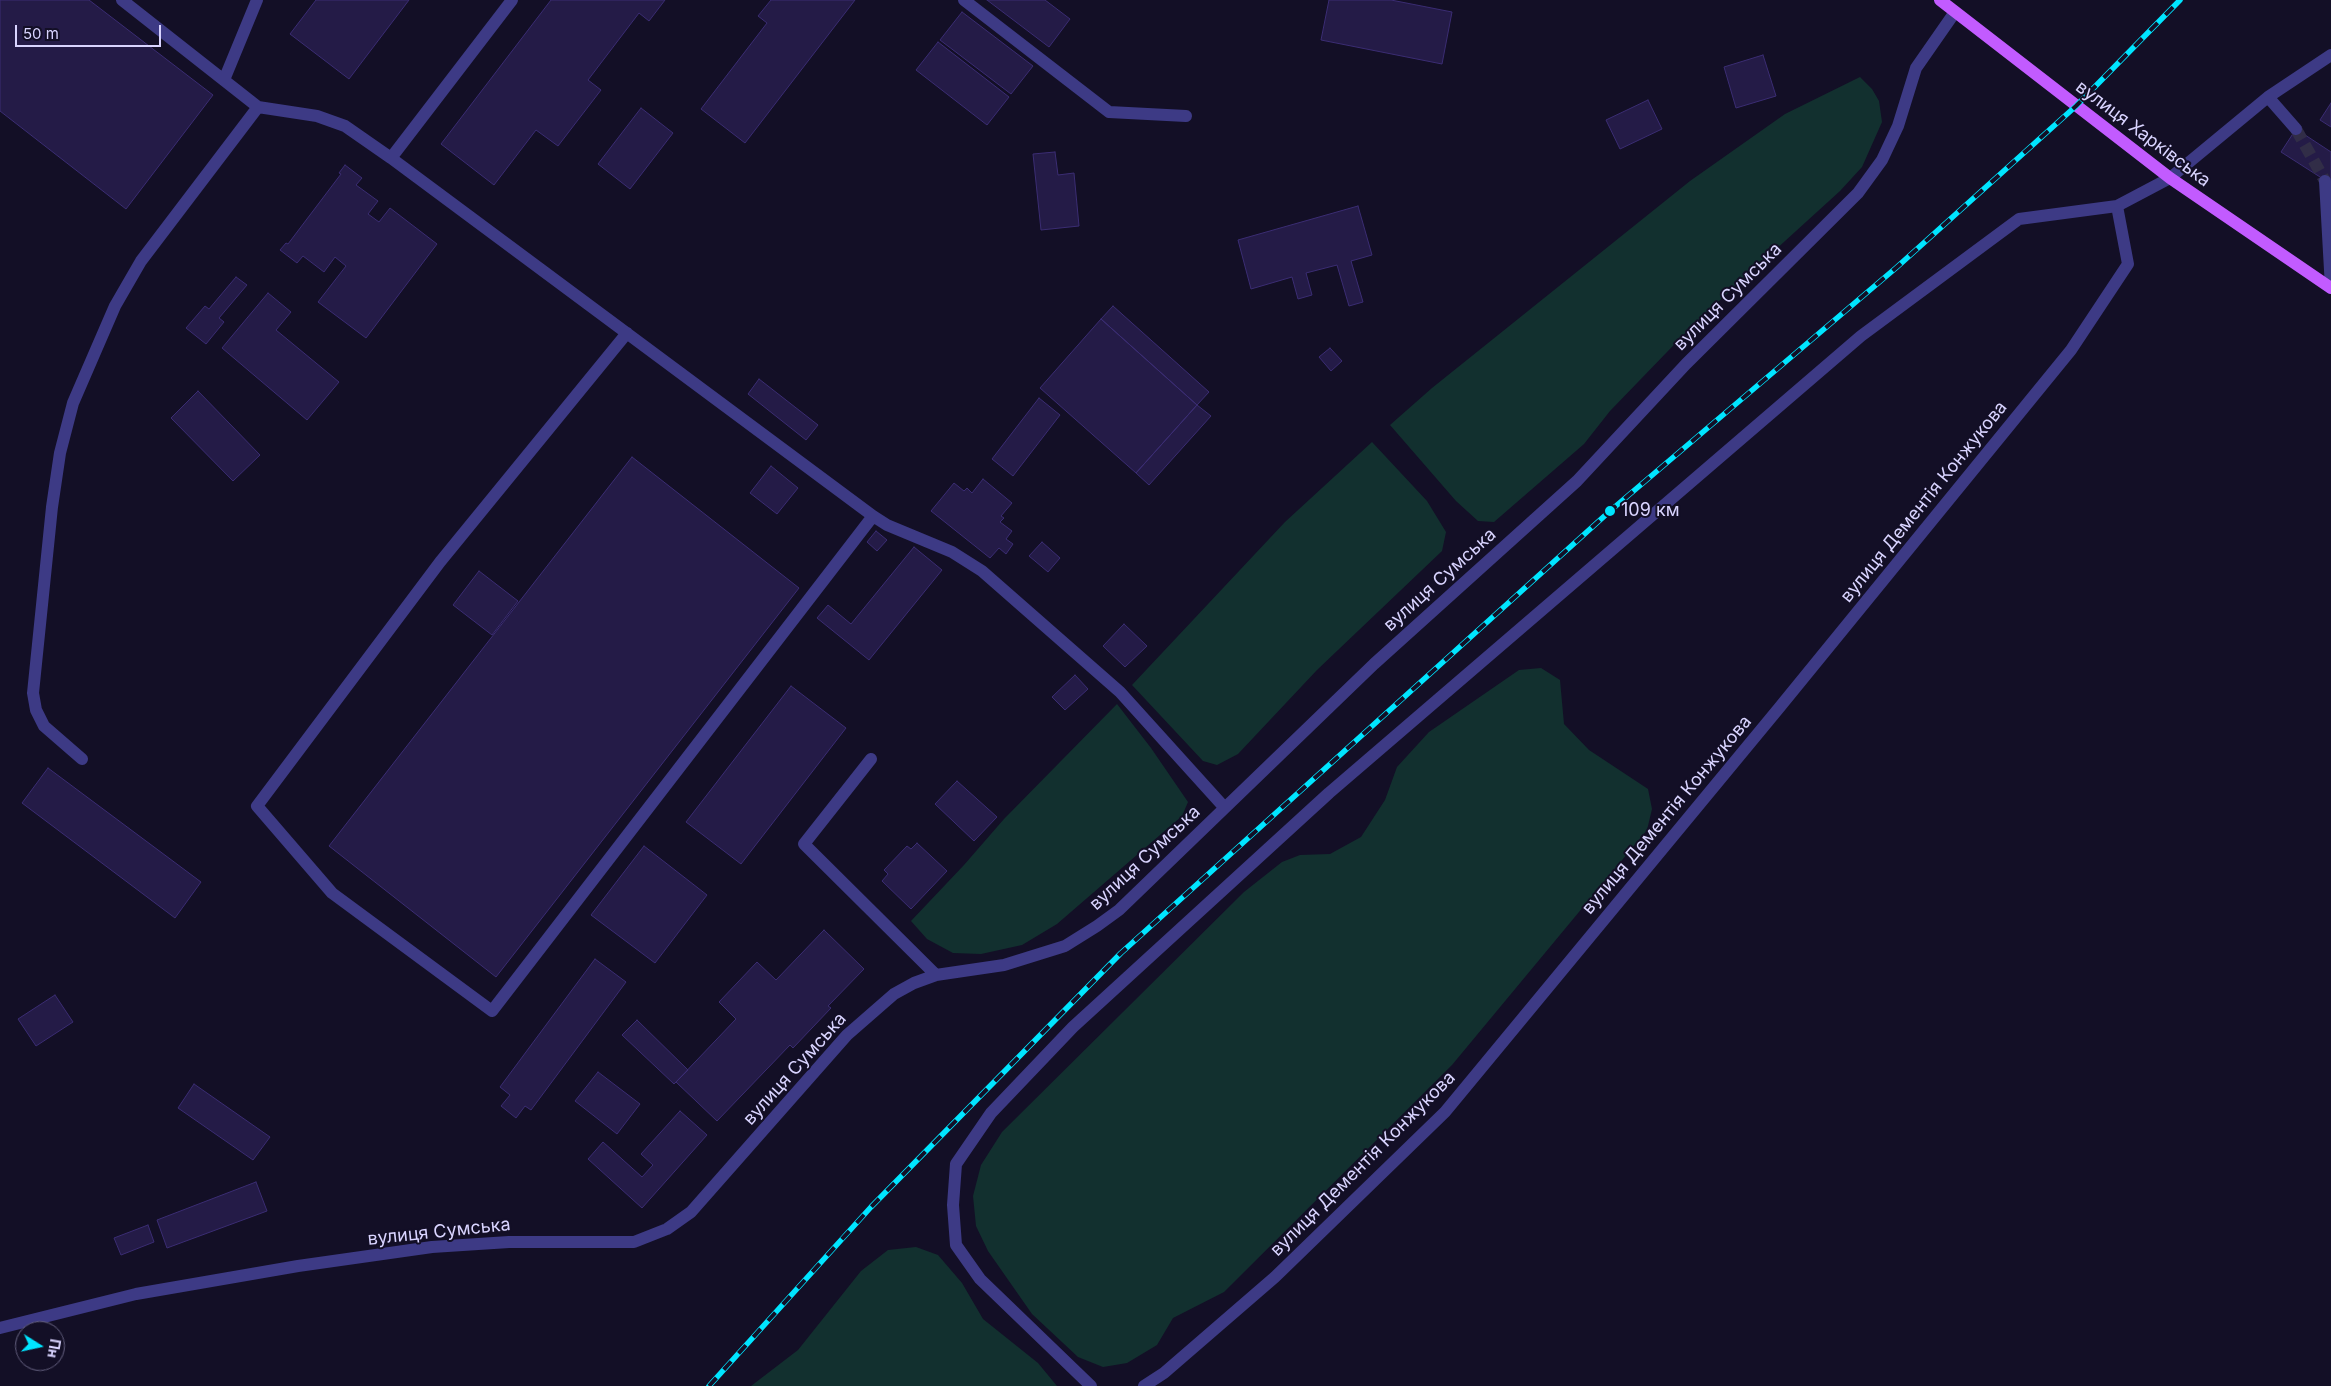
<!DOCTYPE html>
<meta charset="utf-8">
<style>
body{margin:0}
#map{position:relative;width:2331px;height:1386px;overflow:hidden;background:#130f26;font-family:Inter,sans-serif}
canvas{display:block}
.north{position:absolute;left:15px;top:1321px;width:50px;height:50px;box-sizing:border-box;background:#130f26;border:1px solid #625e7d;border-radius:50%;rotate:100deg;font-size:14px;font-weight:700;line-height:20px;text-align:center;color:#d9d4ff}
.north::after{content:'';display:block;margin:auto;width:18px;height:22px;background:#00e5ff;clip-path:polygon(50% 0,100% 100%,50% 72%,0 100%)}
.scale{position:absolute;left:15px;top:25px;width:146px;height:22px;box-sizing:border-box;border:2px solid #d9d4ff;border-top:0;padding-left:6px;font-size:15px;line-height:18px;white-space:nowrap;color:#d9d4ff;-webkit-text-stroke:4px #130f26;paint-order:stroke}
</style>
<div id="map">
<canvas width="2331" height="1386"></canvas>
<div class="north">Пн</div>
<div class="scale">50 m</div>
</div>
<script>
const ctx = document.querySelector('canvas').getContext('2d');
ctx.lineJoin = 'round';
function paint(path, color) {
  ctx.fillStyle = color;
  ctx.fill(path, 'evenodd');
}
function toPath(rows) {
  const path = new Path2D();
  for (const r of rows) {
    path.moveTo(r[0], r[1]);
    for (let i = 2; i < r.length; i += 2) path.lineTo(r[i], r[i + 1]);
  }
  return path;
}
function trace(path, color, width, dash) {
  ctx.strokeStyle = color;
  ctx.lineWidth = width;
  ctx.lineCap = dash ? 'butt' : 'round';
  ctx.setLineDash(dash || []);
  ctx.stroke(path);
}
function drawText(font, color, halo, rows, align = 'center') {
  ctx.font = font + ' Inter,sans-serif';
  ctx.lineWidth = 4;
  ctx.setLineDash([]);
  ctx.textBaseline = 'middle';
  ctx.strokeStyle = halo;
  ctx.fillStyle = color;
  for (const [text, x, y, turn = 0] of rows) {
    ctx.save();
    ctx.translate(x, y);
    ctx.rotate((+turn || 0) * Math.PI / 180);
    ctx.textAlign = isNaN(turn) ? turn : align;
    if (halo) ctx.strokeText(text, 0, 0);
    ctx.fillText(text, 0, 0);
    ctx.restore();
  }
}
const green = toPath([
 [1860,77,1872,89,1879,101,1882,122,1862,167,1840,191,1696,322,1610,411,1584,444,1494,522,1478,521,1456,501,1390,425,1432,388,1690,181,1785,114],
 [1372,442,1427,501,1446,532,1442,551,1317,670,1238,754,1217,765,1203,761,1132,685,1285,522],
 [1541,668,1560,680,1564,724,1589,750,1648,789,1652,809,1647,830,1452,1065,1224,1292,1173,1318,1157,1345,1127,1363,1103,1367,1078,1357,1032,1314,988,1251,976,1226,973,1196,981,1165,1002,1132,1244,892,1282,862,1300,855,1330,854,1361,837,1385,800,1397,767,1429,732,1519,670],
 [1117,704,1151,748,1188,802,1182,816,1057,924,1022,945,981,954,953,953,927,939,911,921,964,865,1004,819],
 [916,1247,938,1255,962,1283,983,1319,1038,1363,1057,1386,751,1386,798,1350,861,1271,888,1250]
]);
const building = toPath([
 [0,0,89,0,213,95,126,209,0,111,0,0],
 [316,0,409,0,349,79,290,34,316,0],
 [551,0,665,0,649,21,639,13,588,80,601,90,558,146,536,130,494,185,441,144,551,0],
 [771,0,855,0,745,143,701,109,767,23,758,16,771,0],
 [987,0,1045,0,1070,19,1049,47,987,0],
 [1329,0,1391,0,1452,12,1442,64,1321,40,1329,0],
 [962,12,1033,66,1011,94,940,40,962,12],
 [938,42,1009,97,987,125,916,70,938,42],
 [1763,55,1776,96,1736,108,1724,67,1763,55],
 [1648,100,1662,129,1620,149,1606,120,1648,100],
 [2331,103,2331,127,2320,120,2331,103],
 [641,108,673,133,630,189,598,164,641,108],
 [2296,129,2331,152,2331,184,2281,152,2296,129],
 [1055,152,1058,175,1074,173,1079,226,1041,230,1033,154,1055,152],
 [345,165,362,178,356,185,378,201,368,214,379,222,390,208,437,244,366,338,318,302,346,266,335,257,324,272,303,256,297,263,280,250,286,243,288,244,341,174,339,173,345,165],
 [1358,206,1372,255,1351,261,1363,302,1349,306,1337,265,1306,273,1312,295,1298,299,1292,277,1251,289,1238,240,1358,206],
 [236,277,247,285,219,318,224,322,206,344,186,328,205,306,209,309,236,277],
 [268,293,291,312,276,330,339,382,307,420,222,348,268,293],
 [1113,306,1209,392,1197,405,1101,319,1113,306],
 [1101,319,1197,405,1136,473,1040,388,1101,319],
 [1330,348,1342,361,1331,371,1319,357,1330,348],
 [759,379,818,425,806,440,748,394,759,379],
 [198,391,260,455,233,481,171,418,198,391],
 [1039,398,1060,415,1013,476,992,459,1039,398],
 [1197,405,1211,416,1149,485,1136,473,1197,405],
 [632,457,799,588,496,977,329,846,632,457],
 [771,466,798,488,777,514,750,493,771,466],
 [983,479,1012,503,1001,516,1004,518,1000,522,1012,531,1006,539,1013,544,1006,554,999,548,990,558,931,511,954,483,964,491,967,488,972,493,983,479],
 [876,531,887,540,877,551,867,542,876,531],
 [1042,542,1060,558,1048,572,1029,556,1042,542],
 [914,547,942,570,869,660,817,618,828,605,851,624,914,547],
 [479,571,518,601,492,635,453,605,479,571],
 [1124,624,1147,646,1125,667,1103,646,1124,624],
 [1075,675,1088,689,1065,710,1052,697,1075,675],
 [791,686,846,728,741,864,686,822,791,686],
 [48,768,201,882,175,918,22,803,48,768],
 [957,781,997,817,974,841,935,804,957,781],
 [917,843,947,871,911,909,882,881,888,874,884,870,907,846,911,849,917,843],
 [644,846,707,895,655,963,591,915,644,846],
 [824,930,864,969,828,1006,831,1008,793,1048,790,1045,717,1121,676,1082,736,1019,719,1002,757,962,776,980,824,930],
 [595,959,626,982,531,1110,525,1106,516,1118,501,1106,510,1095,500,1087,595,959],
 [55,995,73,1022,36,1046,18,1019,55,995],
 [637,1020,688,1070,674,1084,622,1035,637,1020],
 [598,1072,640,1104,617,1134,575,1101,598,1072],
 [194,1084,270,1137,253,1160,178,1108,194,1084],
 [680,1111,707,1135,642,1208,588,1159,603,1142,642,1177,653,1165,641,1154,680,1111],
 [256,1182,267,1211,167,1248,157,1220,256,1182],
 [148,1225,154,1242,121,1255,114,1238,148,1225]
]);
const minorTunnel = toPath([
 [2296,129,2325,181]
]);
const minor = toPath([
 [122,0,258,107,317,116,345,126,391,158],
 [512,0,391,158,873,516,887,525,952,552,982,571,1120,692,1224,807],
 [964,0,1109,112,1186,116],
 [224,80,257,0],
 [2268,97,2296,129],
 [2325,181,2331,288],
 [627,333,440,562,257,806,332,893,492,1011,873,516],
 [82,759,44,726,36,710,33,693,52,507,60,453,73,403,115,306,141,261,258,107],
 [871,759,804,844,936,975],
 [0,1328,136,1294,298,1266,432,1247,509,1242,634,1242,667,1229,691,1212,847,1035,894,994,914,983,936,975,1004,965,1065,946,1097,926,1119,910,1374,664,1577,481,1686,364,1858,193,1882,160,1898,126,1916,68,1955,12],
 [1091,1386,980,1279,956,1245,953,1205,956,1164,991,1113,1073,1027,1329,793,1861,336,2019,219,2117,206,2170,178,2268,97,2331,55],
 [1144,1386,1164,1373,1275,1277,1445,1112,1779,708,2071,350,2128,264,2117,206]
]);
const major = toPath([
 [1940,0,2170,178,2331,288]
]);
const rail = toPath([
 [709,1386,871,1207,1121,953,1610,511,1897,267,2076,106,2180,0]
]);
const markers = [
 [1610,511,6,"#00e5ff"]
];
const streetNames = [
 ["вулиця Харківська",2143,134,37],
 ["вулиця Сумська",1728,297,-45],
 ["вулиця Дементія Конжукова",1924,502,-51],
 ["вулиця Сумська",1440,580,-42],
 ["вулиця Дементія Конжукова",1667,815,-50],
 ["вулиця Сумська",1145,858,-43],
 ["вулиця Сумська",795,1069,-48],
 ["вулиця Дементія Конжукова",1363,1164,-45],
 ["вулиця Сумська",439,1232,-6]
];
const poiNames = [
 ["109 км",1621,511]
];
paint(green, '#12302f');
paint(building, '#241b47');
trace(building, '#3b2d73', 1);
trace(minorTunnel, '#312d47', 12, [12, 6]);
trace(minor, '#3d3a85', 12);
trace(major, '#c25bff', 12);
trace(rail, '#00e5ff', 5.5);
trace(rail, '#130f26', 4, [11]);
for (const [x, y, r, color] of markers) {
  const dot = new Path2D();
  dot.arc(x, y, r, 0, 2 * Math.PI);
  ctx.fillStyle = color;
  ctx.fill(dot);
  trace(dot, '#130f26', 2);
}
drawText('18px', '#d9d4ff', '#130f26', streetNames);
drawText('18px', '#d9d4ff', '#130f26', poiNames, 'left');
</script>
